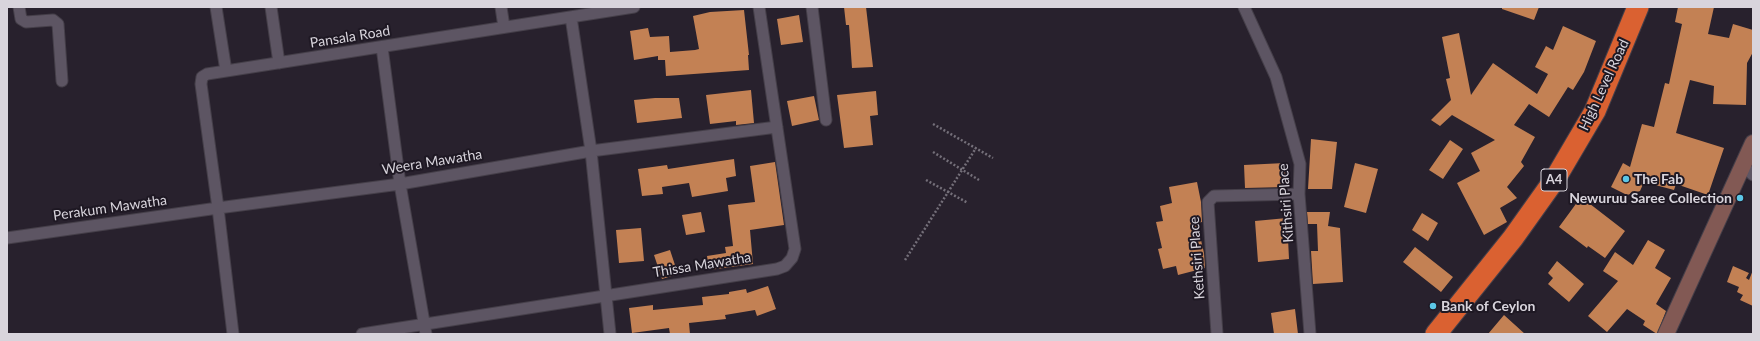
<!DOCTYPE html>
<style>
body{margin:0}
#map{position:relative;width:1760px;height:341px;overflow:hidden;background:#28212d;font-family:Lato,sans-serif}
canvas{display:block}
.frame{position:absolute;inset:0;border:8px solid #d8d4dc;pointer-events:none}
</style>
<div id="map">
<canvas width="1760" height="341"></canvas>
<div class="frame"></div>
</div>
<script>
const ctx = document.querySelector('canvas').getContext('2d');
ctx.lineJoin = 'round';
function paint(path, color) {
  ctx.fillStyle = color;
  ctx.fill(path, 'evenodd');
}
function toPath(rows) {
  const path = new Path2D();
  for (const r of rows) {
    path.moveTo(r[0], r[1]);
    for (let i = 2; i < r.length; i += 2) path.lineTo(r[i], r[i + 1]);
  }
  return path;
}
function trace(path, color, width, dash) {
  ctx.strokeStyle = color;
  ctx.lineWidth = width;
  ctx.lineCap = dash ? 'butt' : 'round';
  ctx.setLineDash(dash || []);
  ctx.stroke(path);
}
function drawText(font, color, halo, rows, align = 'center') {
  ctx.font = font + ' Lato,sans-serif';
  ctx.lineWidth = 4;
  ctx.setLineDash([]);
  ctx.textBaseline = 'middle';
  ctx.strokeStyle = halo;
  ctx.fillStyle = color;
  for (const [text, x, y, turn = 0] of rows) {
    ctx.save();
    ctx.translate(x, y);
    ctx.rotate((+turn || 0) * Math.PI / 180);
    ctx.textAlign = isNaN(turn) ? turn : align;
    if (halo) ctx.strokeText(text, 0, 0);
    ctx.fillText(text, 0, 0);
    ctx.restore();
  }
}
const building = toPath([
 [844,7,866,7,873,67,852,68,849,25,846,25],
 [1502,7,1539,7,1534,20,1502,9],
 [1678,7,1714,7,1708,34,1729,38,1733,24,1753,30,1753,52,1747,63,1746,105,1713,104,1714,86,1690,80,1676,133,1724,148,1708,195,1676,184,1674,190,1644,182,1640,191,1627,195,1611,187,1623,163,1630,167,1642,124,1654,127,1665,83,1669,84,1682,24,1675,22],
 [744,10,749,55,748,55,749,70,666,76,665,60,658,60,658,56,634,60,630,31,648,28,650,37,669,36,670,52,695,50,699,49,693,16,710,12],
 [799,15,803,42,781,45,777,19],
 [1563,26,1596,41,1584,72,1573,90,1568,87,1549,117,1529,104,1514,125,1535,137,1521,162,1524,166,1507,187,1517,198,1500,208,1507,222,1484,235,1457,183,1480,171,1471,153,1495,140,1452,115,1440,126,1431,120,1451,100,1446,79,1450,78,1442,37,1459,33,1471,95,1493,63,1537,94,1548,74,1535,67,1546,46,1553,50],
 [751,90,754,123,736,125,736,121,710,124,706,95],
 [876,91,878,115,870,116,873,145,844,148,837,95],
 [814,96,819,120,792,126,787,101],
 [655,98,679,98,682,118,637,123,634,100],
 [1311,139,1337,142,1332,189,1308,189],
 [1450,140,1463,149,1443,179,1429,170],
 [734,159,736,176,726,178,728,191,692,197,689,183,662,187,663,194,642,196,638,169,667,165,668,169],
 [775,162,784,225,750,230,753,264,709,270,707,256,726,253,725,247,733,246,728,205,755,202,750,166],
 [1285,163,1286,187,1245,188,1244,165],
 [1355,163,1378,169,1366,213,1344,207],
 [1197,182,1201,202,1202,222,1197,223,1204,253,1205,268,1178,275,1176,266,1163,269,1158,249,1162,248,1156,222,1163,221,1160,206,1172,203,1169,187],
 [1581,197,1625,231,1605,258,1588,246,1587,248,1559,227],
 [701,212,705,232,686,235,682,215],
 [1307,212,1330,212,1328,226,1340,228,1343,282,1313,284,1311,251,1318,251,1317,224,1308,224],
 [1422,213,1438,223,1428,241,1412,230],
 [1287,218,1289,259,1258,262,1255,221],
 [641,228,644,261,619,263,616,230],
 [1648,240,1665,250,1655,268,1671,278,1656,304,1666,311,1657,334,1643,325,1645,321,1627,309,1607,332,1588,316,1618,281,1603,271,1615,252,1633,265],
 [1415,247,1453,277,1441,292,1403,262],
 [670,250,678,274,662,279,654,255],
 [1557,261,1584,284,1569,302,1548,284,1553,278,1548,273],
 [1733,266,1749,273,1746,278,1749,280,1753,270,1753,306,1740,300,1743,295,1737,292,1739,287,1727,282],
 [768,286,776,309,757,316,755,310,725,315,726,319,689,323,690,334,670,334,669,328,632,333,629,308,653,305,653,310,703,305,702,297,729,294,729,292,746,289,747,293],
 [1295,309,1298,334,1274,334,1271,313],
 [1504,315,1525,334,1488,334]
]);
const path = toPath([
 [933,124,993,158],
 [933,152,979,180],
 [926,180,968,203],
 [905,260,976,148]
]);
const street = toPath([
 [19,7,21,19,26,22,53,20,58,24,62,81],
 [216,7,226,71],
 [271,7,279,63],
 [501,7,504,27],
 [812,7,826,120],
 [1244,7,1276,77,1300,164,1299,194,1310,334],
 [571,17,591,151,610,334],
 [382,47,400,184,426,334],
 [1742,165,1753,175],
 [7,238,218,208,201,84,202,77,207,74,634,7],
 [233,334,218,208,400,184,591,151,777,127],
 [362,334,777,269,785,266,792,258,795,249,759,7],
 [1217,334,1208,202,1214,196,1299,194]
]);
const secondary = toPath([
 [1666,334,1753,143]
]);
const highway = toPath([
 [1436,334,1513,238,1555,179,1595,111,1638,7]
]);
const markers = [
 [1626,179,4,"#5cc7e7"],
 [1740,198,4,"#5cc7e7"],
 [1433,306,4,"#5cc7e7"]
];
const shields = [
 [1554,180,26]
];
const shieldNames = [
 ["A4",1554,180]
];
const streetNames = [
 ["Pansala Road",350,37,-9],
 ["High Level Road",1604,85,-65],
 ["Weera Mawatha",432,162,-9],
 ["Kithsiri Place",1286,203,-94],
 ["Perakum Mawatha",110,208,-8],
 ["Kethsiri Place",1197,258,-94],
 ["Thissa Mawatha",702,265,-9]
];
const poiNames = [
 ["The Fab",1634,179],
 ["Newuruu Saree Collection",1732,198,"right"],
 ["Bank of Ceylon",1441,306]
];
paint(building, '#c38154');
trace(street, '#453f49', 13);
trace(secondary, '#453f49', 18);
trace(highway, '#453f49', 23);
trace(path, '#746f79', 2.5, [2, 2]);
trace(street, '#5d5563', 11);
trace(secondary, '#825954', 16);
trace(highway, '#da6131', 21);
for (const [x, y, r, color] of markers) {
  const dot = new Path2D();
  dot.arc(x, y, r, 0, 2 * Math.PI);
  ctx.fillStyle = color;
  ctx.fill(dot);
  trace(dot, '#1e1823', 1.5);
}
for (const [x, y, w] of shields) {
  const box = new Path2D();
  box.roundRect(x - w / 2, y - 11, w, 22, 3);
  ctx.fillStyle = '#1e1823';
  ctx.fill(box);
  trace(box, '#d8d4dc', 1);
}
drawText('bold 13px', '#d8d4dc', null, shieldNames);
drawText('14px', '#d8d4dc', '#1e1823', streetNames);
drawText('bold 14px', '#d8d4dc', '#1e1823', poiNames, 'left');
</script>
